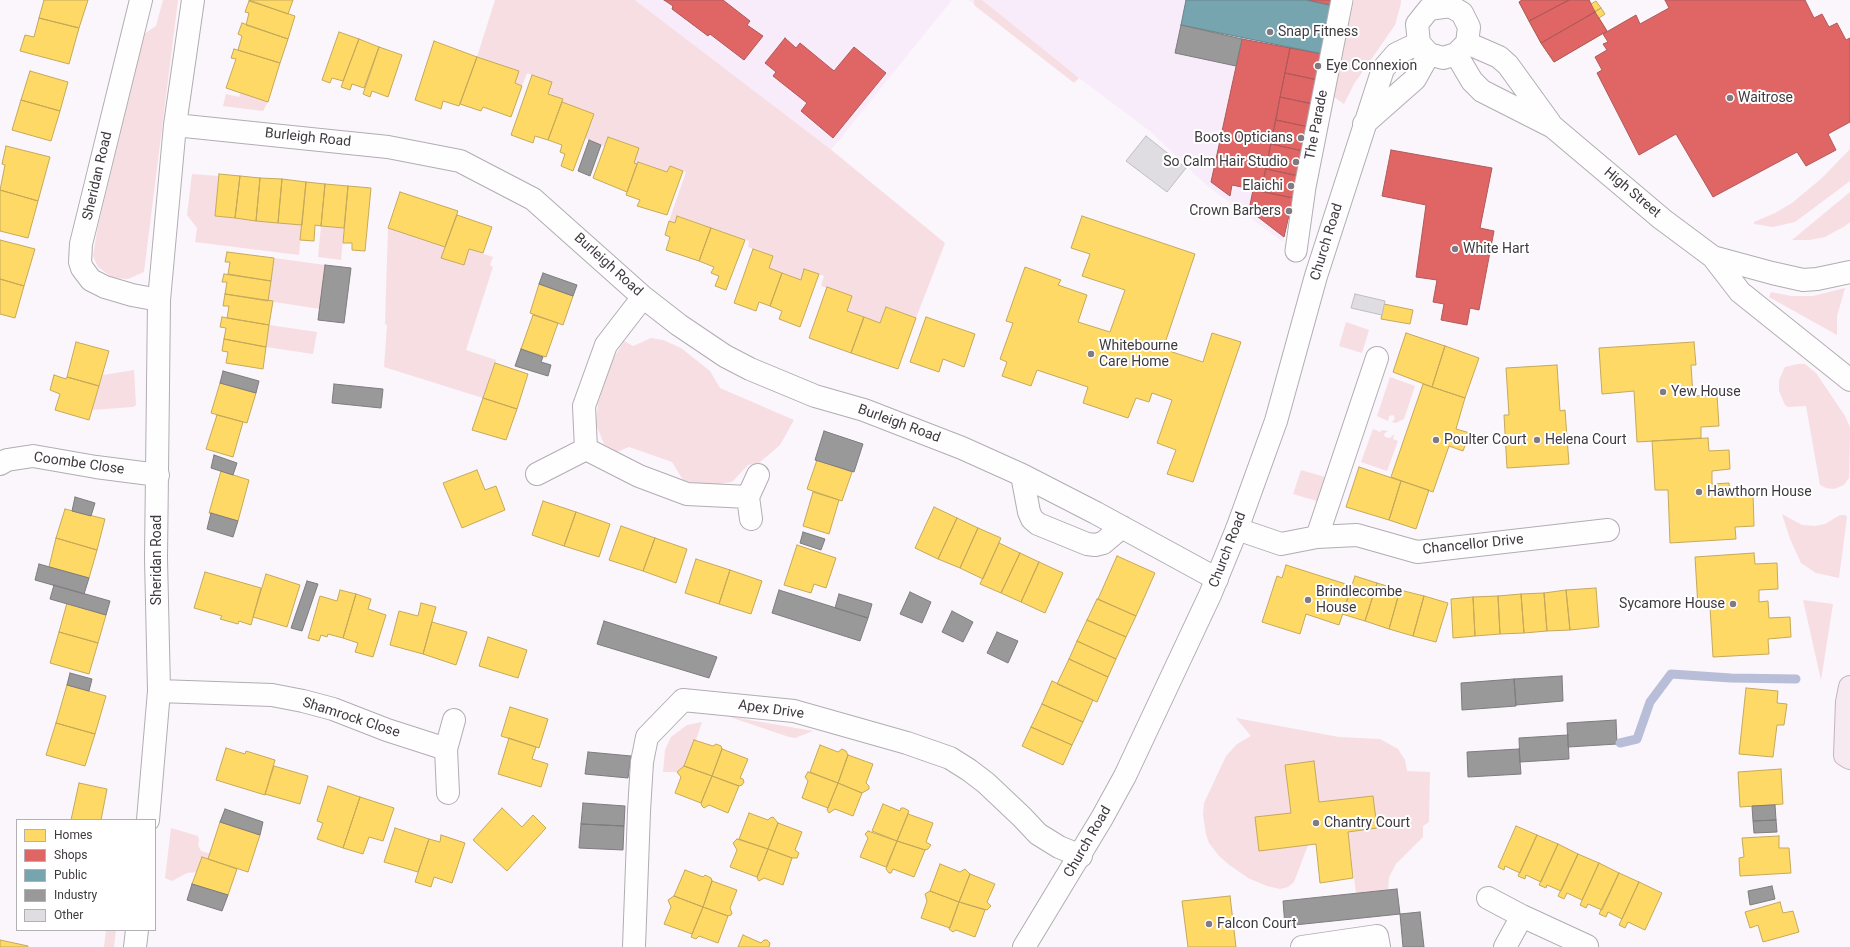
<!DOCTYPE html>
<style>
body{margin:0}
#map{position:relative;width:1850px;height:947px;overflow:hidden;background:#fbf5fc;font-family:Roboto,sans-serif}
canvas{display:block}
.legend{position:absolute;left:16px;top:819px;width:140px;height:112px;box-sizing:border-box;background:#fff;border:1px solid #b2b0b2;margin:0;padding:5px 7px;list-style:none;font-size:12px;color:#3f3a3f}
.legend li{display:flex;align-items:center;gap:8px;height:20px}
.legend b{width:20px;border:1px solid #b2b0b2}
</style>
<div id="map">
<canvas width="1850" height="947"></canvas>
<ul class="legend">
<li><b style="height:11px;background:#ffd966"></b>Homes</li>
<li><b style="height:11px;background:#e06666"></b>Shops</li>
<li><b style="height:11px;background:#76a5af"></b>Public</li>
<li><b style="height:11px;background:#999"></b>Industry</li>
<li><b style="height:11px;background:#e0dde2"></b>Other</li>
</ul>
</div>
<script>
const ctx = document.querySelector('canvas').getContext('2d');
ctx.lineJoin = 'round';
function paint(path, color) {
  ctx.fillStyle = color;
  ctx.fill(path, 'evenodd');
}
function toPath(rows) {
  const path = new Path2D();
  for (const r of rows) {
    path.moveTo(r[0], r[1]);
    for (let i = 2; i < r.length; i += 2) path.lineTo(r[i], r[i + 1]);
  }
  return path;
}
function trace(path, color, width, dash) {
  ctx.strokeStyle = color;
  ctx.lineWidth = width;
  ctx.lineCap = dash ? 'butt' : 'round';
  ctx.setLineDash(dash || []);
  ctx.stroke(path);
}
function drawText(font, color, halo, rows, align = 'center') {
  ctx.font = font + ' Roboto,sans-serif';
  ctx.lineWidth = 4;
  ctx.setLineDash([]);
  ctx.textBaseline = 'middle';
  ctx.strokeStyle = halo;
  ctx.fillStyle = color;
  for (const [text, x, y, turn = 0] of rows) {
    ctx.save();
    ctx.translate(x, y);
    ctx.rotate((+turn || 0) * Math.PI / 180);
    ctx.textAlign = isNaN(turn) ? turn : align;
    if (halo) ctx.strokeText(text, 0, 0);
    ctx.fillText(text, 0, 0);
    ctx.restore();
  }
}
const built = toPath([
 [635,0,952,0,831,150],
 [968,0,1335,0,1283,242,1206,185,1151,132,1079,78]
]);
const green = toPath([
 [163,0,178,0,144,272,128,279,113,278,98,267,93,256,98,226,144,34,156,26],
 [495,0,635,0,829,148,945,243,916,318,886,307,880,323,847,311,852,296,821,286,824,276,805,269,801,280,769,268,773,256,748,247,749,241,678,216,675,223,669,221,686,172,670,166,667,172,638,162,637,164,634,163,639,148,608,137,604,146,584,138,594,114,562,102,563,99,548,94,552,82,527,73,522,86,515,83,519,71,477,57],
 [974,0,982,0,1079,78,1074,83,974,5],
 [1354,0,1401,0,1401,3,1395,25,1354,84,1344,104,1334,97],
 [241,91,268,102,263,111,223,106,226,94,239,97],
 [1850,149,1850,181,1795,222,1773,227,1754,224,1754,222,1775,213,1792,203,1822,178],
 [192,174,219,176,215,216,302,225,299,255,195,242,197,228,187,215],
 [1850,192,1850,222,1845,226,1825,237,1810,240,1792,240],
 [321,226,344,228,341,260,318,257],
 [388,228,445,247,442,258,463,265,469,249,493,257,490,265,493,267,466,350,496,360,483,398,384,367,387,325,385,324],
 [274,258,325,265,320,309,268,301],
 [1845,288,1837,316,1837,335,1769,297,1771,292,1791,296,1813,296],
 [1346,322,1369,330,1362,353,1339,346],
 [269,325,317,332,313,354,266,347],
 [651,338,663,340,681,348,710,371,720,388,794,420,780,445,759,463,748,465,732,482,706,486,683,480,672,462,629,447,617,452,604,444,596,424,598,403,612,361,624,341,633,346],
 [1798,364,1805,364,1816,373,1845,416,1850,427,1849,478,1844,485,1834,489,1826,488,1820,485,1806,406,1788,407,1785,405,1779,391,1779,380,1785,367],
 [134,370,136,405,133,407,92,410,103,375],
 [1390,377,1415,386,1404,419,1396,423,1392,422,1395,418,1393,415,1389,416,1388,421,1377,416],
 [1373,429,1380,432,1382,430,1388,431,1384,434,1385,437,1390,438,1394,434,1393,439,1398,441,1387,471,1361,462],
 [1301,470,1325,477,1317,501,1293,494],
 [1782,514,1802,525,1815,526,1825,524,1840,515,1845,515,1847,517,1839,578,1816,573,1801,563,1790,539],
 [1803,600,1833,604,1821,680],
 [727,716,813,731,795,738,789,737],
 [1236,718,1339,737,1380,739,1398,749,1405,760,1407,771,1430,772,1429,822,1423,826,1423,837,1396,864,1389,877,1388,890,1356,893,1348,832,1376,828,1373,796,1319,802,1314,761,1285,765,1291,813,1255,817,1260,851,1308,845,1294,882,1288,887,1280,889,1267,886,1248,878,1228,864,1219,856,1209,843,1206,834,1203,815,1204,803,1226,756,1237,744,1251,736],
 [702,722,696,740,694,740,684,766,677,772,663,772,665,750,671,737,687,725],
 [171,828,198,836,199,840,198,845,201,851,211,854,208,859,202,857,197,872,187,873,172,881,165,878],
 [106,930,116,930,114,947,104,947]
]);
const homes = toPath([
 [44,0,88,0,79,28,39,18,44,0],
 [249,0,293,0,288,14,249,0],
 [1300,0,1334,6,1323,54,1290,48,1300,0],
 [1306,0,1335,0,1334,6,1306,0],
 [1522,0,1569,0,1529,21,1519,2,1522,0],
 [1569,0,1589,0,1591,4,1596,1,1601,8,1541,43,1529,21,1569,0],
 [249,1,295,16,288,39,246,25,249,13,245,12,249,1],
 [1601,8,1605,14,1599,18,1607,31,1554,62,1541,43,1601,8],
 [39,18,79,28,69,64,20,51,25,35,34,37,39,18],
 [242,23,288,39,280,63,238,50,242,36,238,34,242,23],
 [339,32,359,39,343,81,332,78,330,83,322,80,339,32],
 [359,39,379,47,364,88,352,84,350,90,341,87,359,39],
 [434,41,477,57,459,106,443,101,441,109,415,100,434,41],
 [379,47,402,55,388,97,372,91,370,97,363,94,379,47],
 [1290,48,1323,54,1318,80,1285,73,1290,48],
 [234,49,280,63,268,102,226,88,236,59,231,58,234,49],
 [477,57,519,71,515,83,522,86,511,117,483,107,481,111,460,104,477,57],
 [30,71,68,82,60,111,21,100,30,71],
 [1285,73,1318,80,1313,104,1280,97,1285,73],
 [532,75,552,82,548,94,563,99,548,140,535,136,533,143,511,135,532,75],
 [1280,97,1313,104,1309,127,1276,120,1280,97],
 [21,100,60,111,51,141,12,130,21,100],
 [562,102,594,114,573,171,561,166,565,154,560,152,562,145,548,140,562,102],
 [1276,120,1309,127,1304,151,1271,144,1276,120],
 [608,137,639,148,634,163,637,164,627,192,593,178,608,137],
 [1271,144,1303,151,1299,176,1266,169,1271,144],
 [6,146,50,157,38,201,0,190,5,165,2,164,6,146],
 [638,162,667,172,670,166,683,171,667,215,637,206,640,200,626,195,638,162],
 [1266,169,1298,176,1293,198,1261,191,1266,169],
 [219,174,240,176,235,218,215,216,219,174],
 [240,176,260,178,256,221,235,218,240,176],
 [260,178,282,179,278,223,256,221,260,178],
 [282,179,306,182,302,225,278,223,282,179],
 [306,182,325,184,321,226,315,225,314,241,300,240,306,182],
 [325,184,348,186,344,228,321,226,325,184],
 [348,186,371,188,365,251,352,250,352,243,343,243,348,186],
 [0,190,38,201,28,238,0,231,0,190],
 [400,192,458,211,445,247,388,228,400,192],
 [457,215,492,227,483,253,469,249,464,265,441,258,457,215],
 [677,216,711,228,699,261,666,250,670,237,665,235,669,221,675,223,677,216],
 [1082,216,1195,254,1163,349,1203,362,1212,333,1241,342,1193,482,1167,474,1176,450,1157,443,1172,400,1152,393,1149,402,1136,398,1128,418,1083,403,1088,387,1037,370,1031,386,1002,376,1007,362,1000,359,1013,323,1006,321,1025,267,1061,280,1058,285,1087,295,1078,322,1110,332,1125,290,1082,276,1090,254,1071,248,1082,216],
 [711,228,745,240,726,290,715,286,719,276,711,273,714,267,699,261,711,228],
 [0,240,35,249,24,286,0,279,0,240],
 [753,249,773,256,769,268,782,273,770,306,759,302,756,311,734,303,753,249],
 [227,252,274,258,271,281,228,274,230,262,225,262,227,252],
 [804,269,819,274,800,327,779,319,782,311,770,306,782,273,801,280,804,269],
 [224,274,271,281,268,301,225,294,227,282,222,282,224,274],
 [0,279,24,286,15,318,0,314,0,279],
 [539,284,573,296,563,325,530,313,539,284],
 [827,287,852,296,847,311,864,317,851,353,809,338,827,287],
 [225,294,273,301,269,325,227,318,229,306,223,306,225,294],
 [1384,304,1413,310,1410,324,1381,319,1384,304],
 [886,307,916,318,898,369,851,353,864,317,880,323,886,307],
 [533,315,558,323,546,357,521,349,533,315],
 [222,317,269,325,266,347,224,339,226,328,220,327,222,317],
 [926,317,975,334,964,367,943,359,939,372,910,362,926,317],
 [1406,333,1445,346,1432,387,1393,372,1406,333],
 [224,339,266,347,263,369,226,363,228,352,222,351,224,339],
 [76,342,109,351,99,386,67,377,76,342],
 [1694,342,1696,365,1691,365,1693,396,1717,395,1719,426,1701,427,1701,438,1637,442,1634,391,1602,394,1599,348,1694,342],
 [1445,346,1479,358,1465,398,1432,387,1445,346],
 [495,363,528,374,517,409,483,398,495,363],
 [1557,365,1560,411,1565,410,1569,464,1507,468,1504,415,1509,415,1506,368,1557,365],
 [54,375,66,379,67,377,99,386,89,420,55,410,60,394,50,390,54,375],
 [220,383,256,393,247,423,211,413,220,383],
 [1423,384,1465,398,1456,429,1470,433,1463,451,1449,446,1433,492,1391,477,1423,384],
 [483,398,517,409,506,440,472,430,483,398],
 [217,415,243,422,233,457,206,449,217,415],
 [1708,438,1709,451,1729,450,1730,469,1712,471,1712,484,1729,483,1730,495,1753,494,1754,526,1735,527,1736,539,1670,543,1668,490,1655,490,1652,441,1708,438],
 [817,460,852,472,842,501,807,489,817,460],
 [1359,467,1401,481,1389,520,1346,507,1359,467],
 [477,470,485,490,496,486,505,510,462,528,443,483,477,470],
 [221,471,249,480,238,521,209,513,221,471],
 [1401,481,1429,490,1416,529,1389,520,1401,481],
 [813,492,839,500,829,534,803,526,813,492],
 [543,501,576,512,564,546,532,535,543,501],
 [934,507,957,518,938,559,915,548,934,507],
 [65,509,105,519,97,550,56,538,65,509],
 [576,512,610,524,599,557,564,546,576,512],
 [957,518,978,528,960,568,938,559,957,518],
 [621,526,655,538,643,571,609,560,621,526],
 [978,528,1001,538,983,579,960,568,978,528],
 [56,538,97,550,89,578,49,567,56,538],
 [655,538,687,549,676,583,643,571,655,538],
 [999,543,1020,553,1001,593,980,584,999,543],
 [797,545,836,558,826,588,814,584,811,593,784,585,797,545],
 [1020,553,1039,562,1021,602,1001,593,1020,553],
 [1754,553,1755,564,1777,563,1778,589,1759,590,1759,602,1768,601,1769,618,1790,617,1791,637,1768,639,1769,654,1713,657,1710,607,1698,607,1695,557,1754,553],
 [1117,556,1155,573,1136,616,1098,599,1117,556],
 [696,559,730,570,719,604,685,593,696,559],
 [1039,562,1063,573,1045,613,1021,602,1039,562],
 [1286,565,1352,586,1339,625,1306,614,1300,634,1262,622,1277,576,1282,578,1286,565],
 [730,570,762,581,751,614,719,604,730,570],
 [205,572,261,588,251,625,239,621,238,624,220,619,222,616,194,608,205,572],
 [266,574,300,585,287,627,253,617,266,574],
 [1355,576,1377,583,1365,621,1342,614,1355,576],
 [1377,583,1400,590,1389,629,1365,621,1377,583],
 [1596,588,1599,627,1570,630,1566,590,1596,588],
 [340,590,356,594,343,638,328,634,327,637,321,635,319,641,308,638,320,596,337,601,340,590],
 [1400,590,1424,596,1413,636,1389,629,1400,590],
 [1566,590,1570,630,1547,631,1544,593,1566,590],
 [1544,593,1547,631,1524,633,1521,594,1544,593],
 [356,594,371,599,368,609,386,615,373,657,355,652,358,643,343,638,356,594],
 [1521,594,1524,633,1500,634,1498,596,1521,594],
 [1424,596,1448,603,1436,642,1413,636,1424,596],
 [1498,596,1500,634,1475,636,1473,597,1498,596],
 [1473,597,1475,636,1453,638,1451,599,1473,597],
 [1097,599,1136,616,1126,637,1087,620,1097,599],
 [67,603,106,615,98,643,59,632,67,603],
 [421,603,436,607,423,654,390,645,399,611,418,616,421,603],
 [1087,620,1126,637,1116,659,1077,641,1087,620],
 [432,622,467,632,456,665,423,654,432,622],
 [59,632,98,643,89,674,50,663,59,632],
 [488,637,527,650,518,678,479,666,488,637],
 [1077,641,1116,659,1108,677,1069,659,1077,641],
 [1069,659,1108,677,1097,702,1057,684,1069,659],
 [1052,681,1093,700,1083,722,1042,704,1052,681],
 [67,685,106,696,95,734,56,723,67,685],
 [1746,688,1778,691,1777,703,1787,704,1784,725,1777,725,1773,757,1739,754,1746,688],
 [1042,704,1083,722,1072,745,1031,727,1042,704],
 [510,707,548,719,539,748,501,736,510,707],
 [56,723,95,734,85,766,46,755,56,723],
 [1031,727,1072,745,1063,765,1022,746,1031,727],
 [509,738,536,747,532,759,548,764,541,787,498,774,509,738],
 [694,740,713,746,716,744,721,746,722,749,712,776,684,766,694,740],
 [820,745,838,752,842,749,846,751,848,755,838,783,810,772,820,745],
 [226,748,245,754,246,751,275,760,265,795,216,780,226,748],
 [722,749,748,759,740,778,743,779,744,782,742,785,739,786,712,776,722,749],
 [848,755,873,764,866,783,869,786,869,789,862,793,838,783,848,755],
 [1314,761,1319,802,1373,796,1377,828,1348,832,1353,878,1320,883,1316,844,1259,851,1255,817,1291,813,1285,765,1314,761],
 [274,766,308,776,300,804,265,794,274,766],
 [684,766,712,776,701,803,675,793,681,777,677,772,684,766],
 [1781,769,1783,804,1740,807,1738,772,1781,769],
 [808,772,838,783,828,808,802,798,808,781,805,777,808,772],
 [712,776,739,786,728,813,709,805,704,808,702,806,701,803,712,776],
 [79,783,107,789,101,820,71,820,79,783],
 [838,783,862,793,853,816,835,809,829,813,827,810,838,783],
 [328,786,360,797,343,848,317,839,323,823,317,821,328,786],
 [360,797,394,808,383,841,369,837,363,854,343,848,360,797],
 [883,804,900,811,901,808,904,808,909,811,897,841,872,831,883,804],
 [502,808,522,827,533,815,546,828,507,871,473,840,502,808],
 [749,813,768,820,770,818,773,817,778,823,768,849,739,839,749,813],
 [908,814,933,823,926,842,931,845,928,849,925,850,897,841,908,814],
 [220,822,260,835,248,872,208,859,220,822],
 [778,823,802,832,795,850,799,853,797,858,792,858,768,849,778,823],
 [1516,826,1537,835,1520,873,1505,866,1504,870,1498,867,1516,826],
 [395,828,429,839,418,872,384,862,395,828],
 [868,831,897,841,886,867,860,857,868,838,865,834,868,831],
 [441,835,465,843,452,883,434,877,431,887,415,882,429,839,440,842,441,835],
 [1537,835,1558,844,1541,882,1526,875,1525,879,1518,876,1537,835],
 [1779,836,1779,848,1789,848,1791,873,1740,876,1739,858,1744,857,1742,838,1779,836],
 [737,839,768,849,757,877,730,867,737,850,733,843,737,839],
 [897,841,925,850,914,877,893,869,891,873,889,873,886,869,897,841],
 [1558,844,1578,854,1561,891,1547,885,1546,888,1539,885,1558,844],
 [768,849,792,858,783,885,764,878,759,881,757,878,768,849],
 [1578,854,1599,863,1582,900,1567,893,1564,899,1558,896,1578,854],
 [202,857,237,869,228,895,192,884,202,857],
 [1599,863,1619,873,1602,910,1588,904,1586,908,1580,905,1599,863],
 [940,864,960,872,965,869,970,874,959,902,930,891,940,864],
 [685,870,703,877,705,875,711,878,712,881,703,907,674,896,685,870],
 [1619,873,1639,882,1622,919,1608,912,1606,917,1599,914,1619,873],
 [970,874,995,884,987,902,991,906,987,910,959,902,970,874],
 [712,881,737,890,730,908,732,913,731,915,728,916,703,907,712,881],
 [1639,882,1662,893,1645,930,1628,922,1625,928,1619,925,1639,882],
 [930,891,959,902,950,928,921,918,927,901,925,894,930,891],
 [674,896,703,907,692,934,664,924,671,907,668,900,674,896],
 [1230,896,1236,947,1188,947,1182,901,1230,896],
 [959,902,985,910,975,937,956,930,953,932,949,929,959,902],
 [1780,902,1783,913,1793,911,1799,932,1763,942,1758,925,1750,928,1745,912,1780,902],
 [703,907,728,916,718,943,699,936,696,939,691,937,703,907],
 [743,935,761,943,764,940,767,940,770,943,769,947,738,947,743,935],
 [0,940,28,946,28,947,0,947,0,940]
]);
const shops = toPath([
 [664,0,723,0,750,21,747,25,763,36,744,60,710,34,708,36,672,9,673,6,664,0],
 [1306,0,1335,0,1334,6,1306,0],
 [1522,0,1569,0,1529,21,1519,2,1522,0],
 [1569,0,1589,0,1595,12,1541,43,1529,21,1569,0],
 [1665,0,1805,0,1814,18,1822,14,1829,27,1837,23,1846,40,1850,38,1850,122,1828,134,1836,150,1806,166,1797,152,1713,197,1676,134,1639,155,1597,73,1602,70,1595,57,1607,50,1603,44,1608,42,1603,34,1636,15,1640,24,1669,8,1665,0],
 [1595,12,1607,31,1554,62,1541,43,1595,12],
 [785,38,796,48,800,43,834,71,854,47,886,73,833,138,801,111,807,103,773,76,776,72,765,63,785,38],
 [1242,39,1290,48,1261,191,1232,185,1230,196,1211,182,1242,39],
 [1290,48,1323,54,1318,80,1285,73,1290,48],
 [1285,73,1318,80,1313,104,1280,97,1285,73],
 [1280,97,1313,104,1309,127,1276,120,1280,97],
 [1276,120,1309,127,1303,151,1271,144,1276,120],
 [1271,144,1303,151,1299,176,1266,169,1271,144],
 [1391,150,1492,168,1480,228,1494,231,1479,310,1470,308,1467,325,1441,320,1444,304,1433,302,1437,280,1416,277,1426,205,1382,196,1391,150],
 [1266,169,1299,176,1293,198,1261,191,1266,169],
 [1253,190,1293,198,1284,237,1249,210,1253,190]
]);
const public = toPath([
 [1186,0,1306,0,1334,6,1323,54,1181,25,1186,0]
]);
const industry = toPath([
 [1181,25,1242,39,1236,66,1175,53,1181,25],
 [589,140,601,145,590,176,578,171,589,140],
 [325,265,351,268,344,323,318,320,325,265],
 [543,273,577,285,573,296,539,284,543,273],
 [521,349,543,357,541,362,551,365,548,376,515,366,521,349],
 [223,371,259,381,256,393,220,383,223,371],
 [334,384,383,389,381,408,332,403,334,384],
 [824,431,863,444,854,472,815,460,824,431],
 [214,455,237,463,233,475,211,468,214,455],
 [75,497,95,503,91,516,72,511,75,497],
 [211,513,238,521,233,537,207,529,211,513],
 [803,532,825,539,821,550,800,543,803,532],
 [39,564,89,578,84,594,35,580,39,564],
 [307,581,318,584,302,631,291,628,307,581],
 [54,585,110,601,106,615,50,599,54,585],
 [779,590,868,618,860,641,772,613,779,590],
 [910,592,931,602,922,623,900,614,910,592],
 [839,594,872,604,868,618,835,608,839,594],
 [952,611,973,622,963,642,942,632,952,611],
 [604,621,717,657,709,678,597,644,604,621],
 [997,632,1018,641,1008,663,987,653,997,632],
 [70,673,92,679,89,691,67,685,70,673],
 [1562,676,1563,701,1516,705,1514,679,1562,676],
 [1514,679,1516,706,1462,710,1461,683,1514,679],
 [1616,720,1617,744,1568,747,1567,723,1616,720],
 [1568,735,1569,759,1520,762,1519,738,1568,735],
 [1519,749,1521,774,1468,777,1467,752,1519,749],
 [588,752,631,756,628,778,585,774,588,752],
 [583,803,625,806,624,826,581,824,583,803],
 [1775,805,1776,820,1753,821,1752,806,1775,805],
 [225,809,263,822,260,835,220,822,225,809],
 [1776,820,1777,832,1754,833,1753,821,1776,820],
 [581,824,624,826,623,850,579,848,581,824],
 [192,884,228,895,222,911,187,900,192,884],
 [1772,886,1775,899,1750,905,1748,891,1772,886],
 [1397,889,1400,914,1285,926,1283,901,1397,889],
 [1420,912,1424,947,1403,947,1400,914,1420,912]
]);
const stream = toPath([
 [1620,743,1637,739,1650,702,1671,674,1731,678,1796,679]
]);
const building = toPath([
 [1146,136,1186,168,1167,192,1126,161,1146,136],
 [1355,294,1385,301,1382,315,1351,308,1355,294]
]);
const pedestrian = toPath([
 [1296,251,1305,187,1342,0]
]);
const minor = toPath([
 [141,0,81,244,80,262,82,268,91,280,105,287,132,295,159,300],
 [175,125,388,147,460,161,533,199,643,297,679,325,725,356,750,369,815,396,864,410,962,448,1022,475,1096,513,1217,579],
 [643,297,606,345,584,406,586,449,639,476,687,494,748,497],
 [0,464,7,460,33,456,96,467,158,475],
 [537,474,586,449],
 [1022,475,1029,512,1032,519,1038,524,1087,544,1095,545,1103,543,1122,527],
 [751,519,748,497,758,475],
 [1237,529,1281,544,1317,537,1357,535,1417,552,1608,530],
 [1317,537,1377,358],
 [159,691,272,695,303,701,333,709,387,730,446,749,454,720],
 [446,749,448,793],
 [148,820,159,691,156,558,159,300,175,125,193,0],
 [1488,898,1522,916],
 [135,947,137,930],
 [634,947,639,811,642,762,647,737,683,700,794,711,907,743,950,758,969,770,986,783,1022,817,1038,834,1059,847,1081,856],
 [1302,947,1377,936,1379,947],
 [1505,947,1522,916,1587,946]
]);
const secondary = toPath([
 [1450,6,1462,13,1469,27,1467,43,1456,54,1443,58,1429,54,1419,43,1417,24,1429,9,1450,6],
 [1467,43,1499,57,1508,65,1550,123],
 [1456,54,1472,81,1482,91,1553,127,1662,219,1713,257,1740,292,1850,380],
 [1364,124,1415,79,1429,54],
 [1713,257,1772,273,1803,280,1817,279,1850,272],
 [1024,947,1102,818,1125,776,1210,595,1237,529,1276,421,1316,276,1383,69,1396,54,1419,43]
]);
const primary = toPath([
 [1850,687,1847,702,1845,755,1850,758]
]);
const markers = [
 [1270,32,4,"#817b81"],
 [1318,66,4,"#817b81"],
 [1730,98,4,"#817b81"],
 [1301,138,4,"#817b81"],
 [1296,162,4,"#817b81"],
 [1291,186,4,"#817b81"],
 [1289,211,4,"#817b81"],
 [1455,249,4,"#817b81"],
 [1091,354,4,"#817b81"],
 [1663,392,4,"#817b81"],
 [1436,440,4,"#817b81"],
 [1537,440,4,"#817b81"],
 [1699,492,4,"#817b81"],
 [1308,600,4,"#817b81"],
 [1733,604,4,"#817b81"],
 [1316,823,4,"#817b81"],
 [1209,924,4,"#817b81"]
];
const poiNames = [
 ["Snap Fitness",1278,32],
 ["Eye Connexion",1326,66],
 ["Waitrose",1738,98],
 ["Boots Opticians",1293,138,"right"],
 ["So Calm Hair Studio",1288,162,"right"],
 ["Elaichi",1283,186,"right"],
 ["Crown Barbers",1281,211,"right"],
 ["White Hart",1463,249],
 ["Whitebourne",1099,346],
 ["Care Home",1099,362],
 ["Yew House",1671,392],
 ["Poulter Court",1444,440],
 ["Helena Court",1545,440],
 ["Hawthorn House",1707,492],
 ["Brindlecombe",1316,592],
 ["House",1316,608],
 ["Sycamore House",1725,604,"right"],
 ["Chantry Court",1324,823],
 ["Falcon Court",1217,924]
];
const streetNames = [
 ["The Parade",1317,125,-79],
 ["Burleigh Road",308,138,6],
 ["Sheridan Road",98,176,-77],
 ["High Street",1632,193,40],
 ["Church Road",1327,242,-73],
 ["Burleigh Road",608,265,42],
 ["Burleigh Road",899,424,20],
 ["Coombe Close",79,464,8],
 ["Chancellor Drive",1473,545,-6],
 ["Church Road",1228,550,-69],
 ["Sheridan Road",157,560,-90],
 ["Apex Drive",771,710,8],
 ["Shamrock Close",351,718,18],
 ["Church Road",1088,842,-60]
];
paint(built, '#f9ecfa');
paint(green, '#f7dee3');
paint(homes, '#ffd966');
trace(homes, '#c5a95a', 1);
paint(shops, '#e06666');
trace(shops, '#b0595a', 1);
paint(public, '#76a5af');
trace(public, '#66858d', 1);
paint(industry, '#999');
trace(industry, '#7e7c7e', 1);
trace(stream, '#b8bed8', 9);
paint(building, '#e0dde2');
trace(building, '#c0bcc2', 1);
trace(pedestrian, '#b1adb2', 23);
trace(minor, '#b1adb2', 24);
trace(secondary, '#b1adb2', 24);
trace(primary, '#c5b2be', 24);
trace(pedestrian, '#fefeff', 21);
trace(minor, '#fefeff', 22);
trace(secondary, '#fefeff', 22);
trace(primary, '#f4eaf0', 22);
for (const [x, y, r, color] of markers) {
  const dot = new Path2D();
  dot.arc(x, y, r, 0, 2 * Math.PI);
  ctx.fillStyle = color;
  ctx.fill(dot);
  trace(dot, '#fff', 1.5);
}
drawText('14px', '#3f3a3f', '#fff', poiNames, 'left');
drawText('14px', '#3f3a3f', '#fff', streetNames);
</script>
